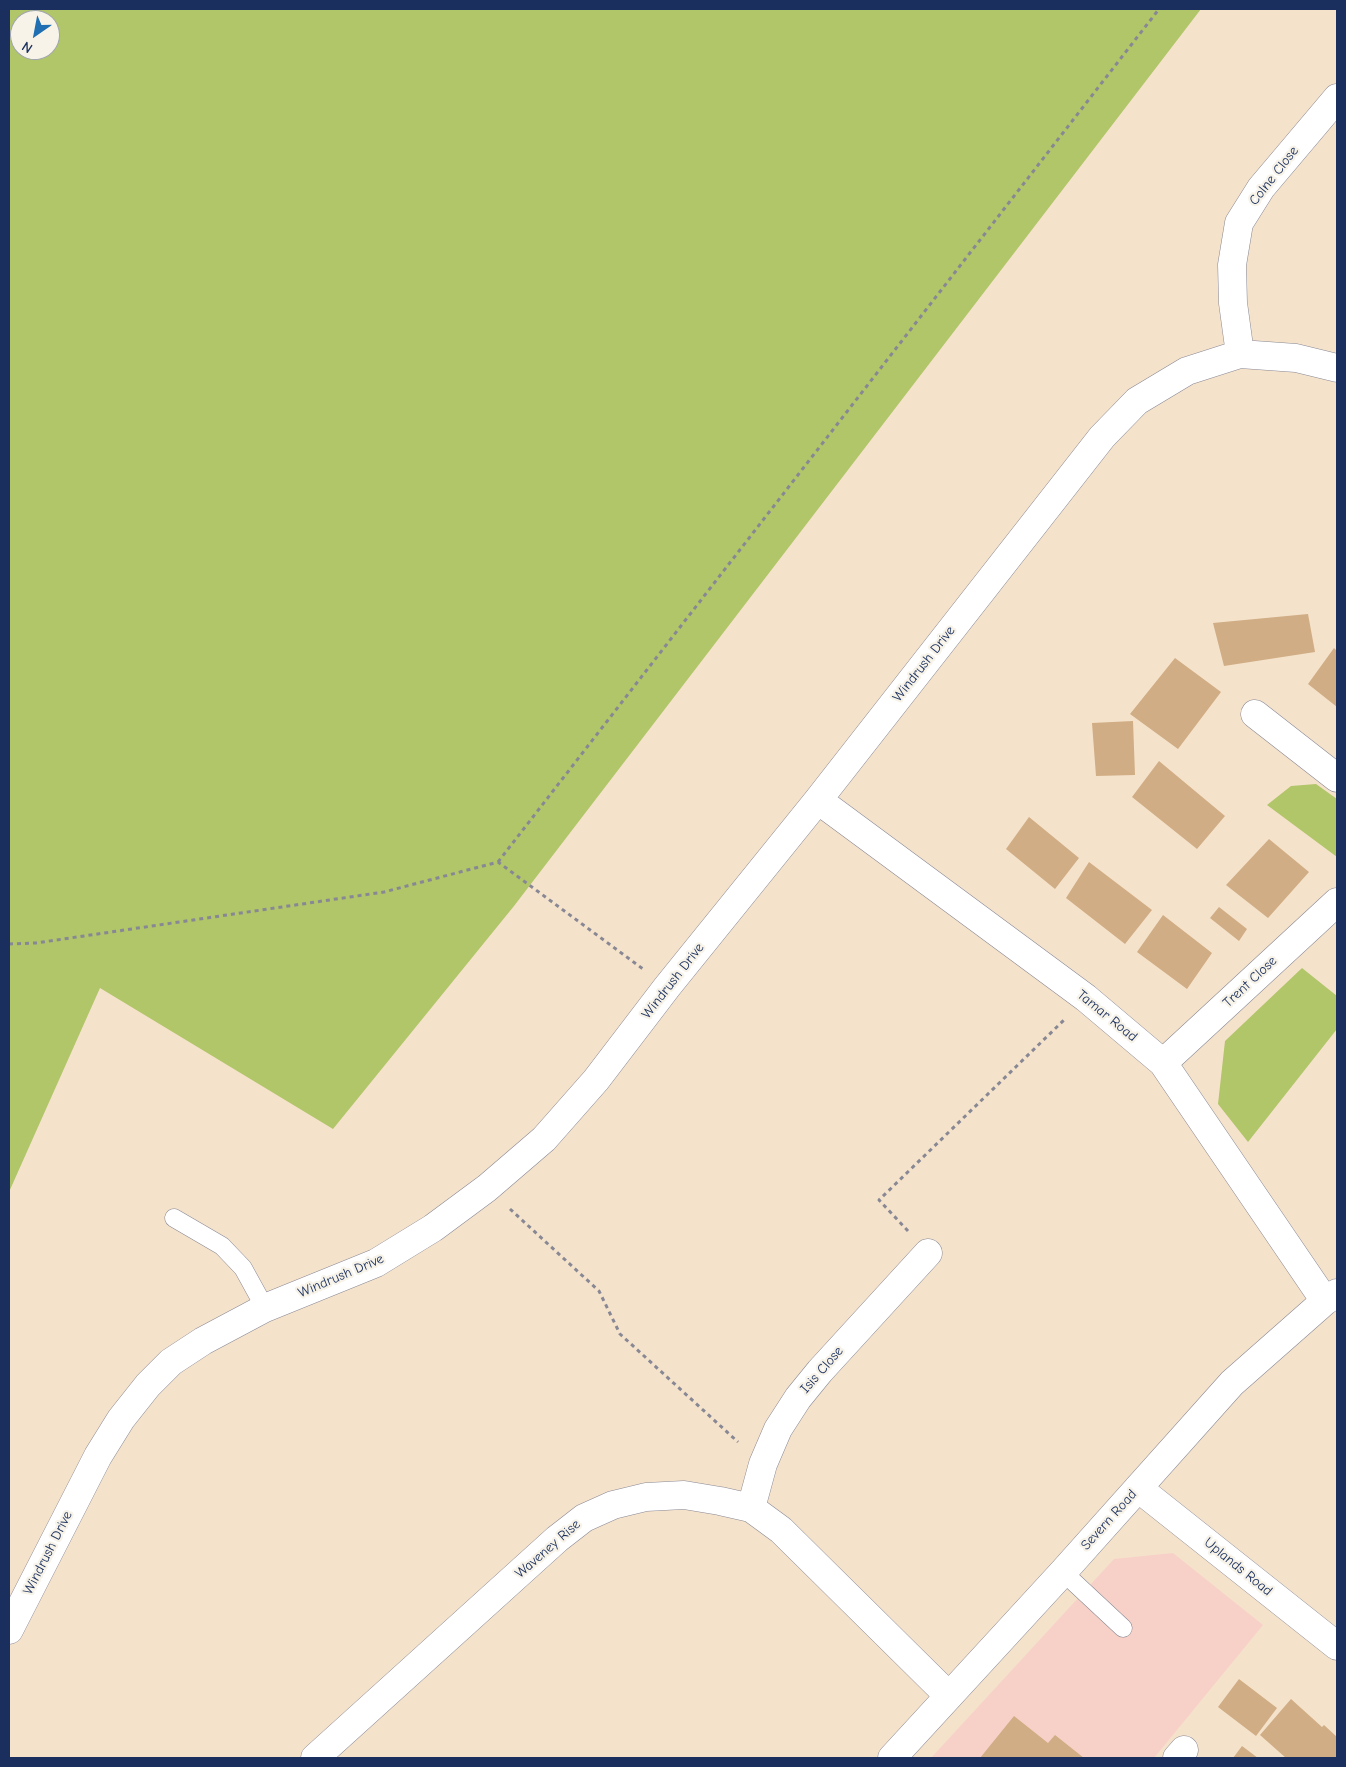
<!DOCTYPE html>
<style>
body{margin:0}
#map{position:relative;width:1346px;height:1767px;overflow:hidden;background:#f5e2cb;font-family:"Comic Neue",sans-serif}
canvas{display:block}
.frame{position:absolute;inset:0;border:10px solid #1b2f5e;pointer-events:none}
.north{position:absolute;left:10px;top:10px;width:50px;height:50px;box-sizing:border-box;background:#f7f3e8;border:1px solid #9fa5b1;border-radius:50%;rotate:213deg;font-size:14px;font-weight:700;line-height:20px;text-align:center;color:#1b2f5e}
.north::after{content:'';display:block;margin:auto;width:18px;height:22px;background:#1f6fb2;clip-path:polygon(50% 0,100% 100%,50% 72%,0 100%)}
</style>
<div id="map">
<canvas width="1346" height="1767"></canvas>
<div class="frame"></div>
<div class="north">N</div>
</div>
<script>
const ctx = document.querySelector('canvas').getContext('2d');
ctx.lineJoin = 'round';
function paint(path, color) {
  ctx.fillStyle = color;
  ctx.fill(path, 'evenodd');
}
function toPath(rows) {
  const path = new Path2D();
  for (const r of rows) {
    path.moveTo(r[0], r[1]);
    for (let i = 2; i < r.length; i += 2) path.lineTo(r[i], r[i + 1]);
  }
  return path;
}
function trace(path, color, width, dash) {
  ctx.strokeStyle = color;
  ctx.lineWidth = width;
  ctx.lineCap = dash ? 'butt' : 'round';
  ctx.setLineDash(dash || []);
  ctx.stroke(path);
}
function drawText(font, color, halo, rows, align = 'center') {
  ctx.font = font + ' "Comic Neue",sans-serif';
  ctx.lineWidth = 4.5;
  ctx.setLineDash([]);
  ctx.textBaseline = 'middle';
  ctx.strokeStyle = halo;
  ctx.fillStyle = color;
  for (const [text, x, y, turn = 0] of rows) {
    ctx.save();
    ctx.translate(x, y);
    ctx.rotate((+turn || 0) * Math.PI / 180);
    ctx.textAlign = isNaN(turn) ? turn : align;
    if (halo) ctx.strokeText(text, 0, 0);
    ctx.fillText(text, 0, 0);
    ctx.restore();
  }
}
const built = toPath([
 [1173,1553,1263,1625,1154,1758,931,1758,1114,1559]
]);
const green = toPath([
 [9,9,1201,9,514,906,333,1129,100,988,9,1192],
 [20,20,50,20,50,50,20,50],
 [1316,784,1337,799,1337,857,1267,805,1291,786],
 [1302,968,1337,996,1337,1029,1248,1142,1218,1104,1225,1041]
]);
const building = toPath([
 [1308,614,1315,652,1224,666,1213,623],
 [1334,648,1337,651,1337,707,1308,684],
 [1175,658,1221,692,1178,749,1130,714],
 [1133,721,1135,775,1096,776,1092,723],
 [1159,761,1225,816,1197,849,1132,797],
 [1029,817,1079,858,1055,889,1006,849],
 [1269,839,1309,872,1268,918,1226,885],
 [1089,862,1152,910,1125,944,1066,898],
 [1219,907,1247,929,1239,941,1210,918],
 [1163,915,1212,953,1187,989,1137,952],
 [1239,1679,1277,1708,1256,1736,1218,1707],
 [1291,1699,1322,1727,1324,1725,1337,1737,1337,1758,1286,1758,1260,1735],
 [1014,1716,1048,1743,1055,1735,1084,1758,980,1758],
 [1242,1746,1258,1758,1233,1758]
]);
const path = toPath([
 [498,862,1159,9],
 [9,944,36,943,384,892,498,862,643,969],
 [510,1209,599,1291,620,1334,738,1442],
 [908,1231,879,1200,1064,1020]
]);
const lane = toPath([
 [174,1218,222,1246,243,1268,265,1308],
 [1063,1572,1123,1628]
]);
const street = toPath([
 [1240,354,1233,303,1232,265,1239,223,1261,188,1337,98],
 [1255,714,1337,778],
 [818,800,1086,998,1163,1063,1325,1301],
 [1163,1063,1337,902],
 [1138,1488,1337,1646],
 [751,1508,763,1464,778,1429,798,1398,820,1371,928,1253],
 [9,1630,98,1456,121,1419,148,1385,171,1362,203,1341,265,1308,376,1263,433,1228,487,1188,544,1139,596,1080,667,987,818,800,1102,437,1137,401,1187,371,1240,354,1296,358,1337,368],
 [315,1758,557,1539,584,1518,613,1505,646,1497,684,1495,720,1501,751,1508,781,1530,949,1696],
 [892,1758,1063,1572,1232,1383,1325,1301,1337,1293],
 [1177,1758,1184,1750]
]);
const streetNames = [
 ["Colne Close",1274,176,-52],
 ["Windrush Drive",924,664,-52],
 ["Windrush Drive",673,981,-52],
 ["Trent Close",1250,982,-43],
 ["Tamar Road",1107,1016,39],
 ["Windrush Drive",341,1276,-23],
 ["Isis Close",822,1370,-49],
 ["Severn Road",1109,1520,-48],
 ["Waveney Rise",548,1549,-41],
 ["Windrush Drive",48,1553,-63],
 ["Uplands Road",1238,1567,39]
];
paint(built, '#f7d1c8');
paint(green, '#b1c569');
paint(building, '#d0ad84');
trace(lane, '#888894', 19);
trace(street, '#888894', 29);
trace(path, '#888894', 3, [4, 4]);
trace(lane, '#fff', 18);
trace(street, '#fff', 28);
drawText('14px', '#1b2f5e', '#f7f3e8', streetNames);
</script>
